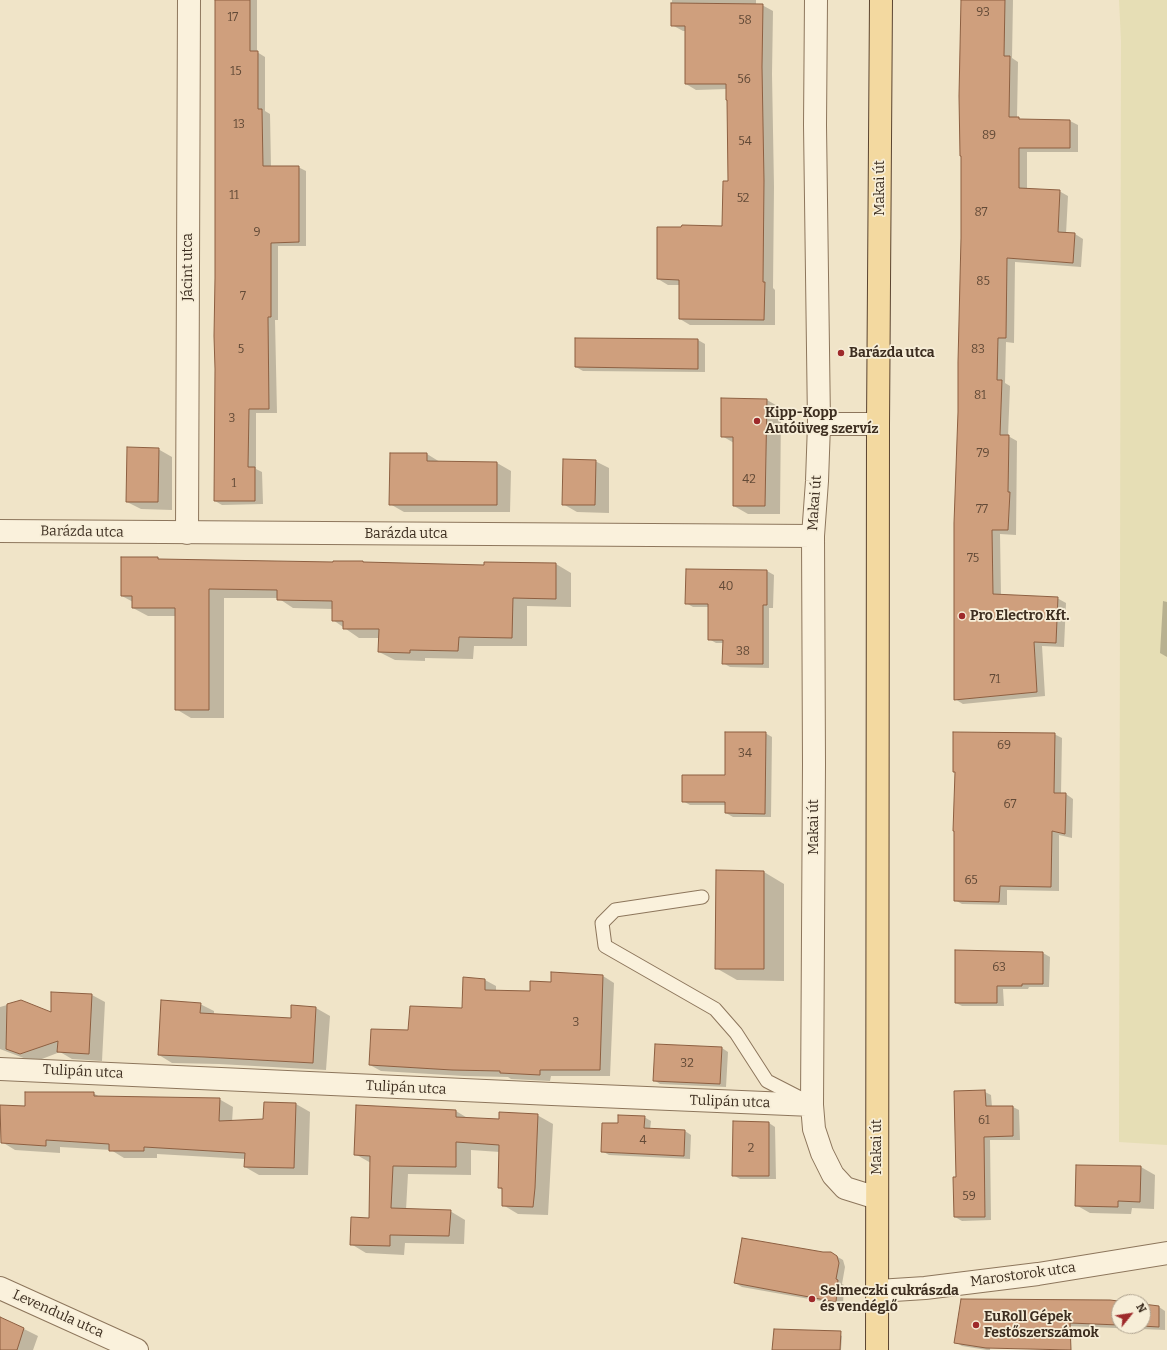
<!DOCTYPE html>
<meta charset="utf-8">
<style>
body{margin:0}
#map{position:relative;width:1167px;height:1350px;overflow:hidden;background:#f0e4c8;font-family:Bitter,serif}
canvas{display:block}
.north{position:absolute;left:1111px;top:1294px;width:40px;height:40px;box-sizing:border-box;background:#f7eed8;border:1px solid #ada18e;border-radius:50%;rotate:60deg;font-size:11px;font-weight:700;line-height:16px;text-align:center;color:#3d2e20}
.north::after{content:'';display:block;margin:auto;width:14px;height:18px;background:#9e2a2b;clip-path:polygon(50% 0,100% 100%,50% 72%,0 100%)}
</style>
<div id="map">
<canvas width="1167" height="1350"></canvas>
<div class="north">N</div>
</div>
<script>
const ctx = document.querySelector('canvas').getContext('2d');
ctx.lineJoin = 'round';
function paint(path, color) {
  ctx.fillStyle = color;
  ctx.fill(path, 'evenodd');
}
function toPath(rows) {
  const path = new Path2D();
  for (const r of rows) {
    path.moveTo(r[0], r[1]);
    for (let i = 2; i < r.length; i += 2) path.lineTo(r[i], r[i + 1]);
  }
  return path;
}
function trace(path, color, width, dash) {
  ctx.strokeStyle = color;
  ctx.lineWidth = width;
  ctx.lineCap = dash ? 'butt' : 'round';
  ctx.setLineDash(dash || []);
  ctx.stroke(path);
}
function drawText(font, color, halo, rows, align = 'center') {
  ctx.font = font + ' Bitter,serif';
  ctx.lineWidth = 3.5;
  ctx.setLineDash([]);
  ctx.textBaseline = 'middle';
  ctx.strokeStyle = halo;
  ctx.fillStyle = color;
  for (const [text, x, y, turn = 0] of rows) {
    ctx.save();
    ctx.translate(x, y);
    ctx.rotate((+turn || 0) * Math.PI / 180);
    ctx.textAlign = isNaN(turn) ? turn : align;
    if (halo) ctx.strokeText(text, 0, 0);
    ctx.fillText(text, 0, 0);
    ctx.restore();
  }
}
const farmland = toPath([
 [1119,0,1167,0,1167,1145,1119,1142,1121,41]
]);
const shadow = toPath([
 [217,0,257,0,257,52,265,57,265,111,270,114,271,167,298,167,306,171,306,246,278,246,278,320,275,320,277,413,256,413,256,469,262,472,263,504,222,505,215,501],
 [672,0,756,0,756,5,762,5,773,11,772,74,774,187,773,288,775,290,775,325,690,325,680,319,680,285,668,285,658,279,723,227,728,182,728,100,727,89,696,90,686,84,686,31,683,31,672,25],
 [963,0,1013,0,1012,58,1018,62,1017,118,1022,120,1070,121,1078,125,1078,152,1027,152,1027,190,1059,191,1068,196,1066,234,1075,234,1083,239,1081,267,1015,262,1014,343,1006,342,1005,383,1010,386,1008,436,1017,441,1016,535,1000,534,1001,595,1057,598,1066,603,1064,647,1042,646,1045,696,963,704,955,699,962,238],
 [576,339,698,340,705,344,705,372,583,371,576,367],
 [767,400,781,408,780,514,748,514,734,506,734,443,722,436],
 [158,449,172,457,172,510,141,509,127,502],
 [427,454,440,462,497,463,511,471,510,512,404,512,390,504],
 [595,461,609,468,609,513,577,512,563,504],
 [157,558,162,560,485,566,556,564,571,573,571,607,527,606,527,646,474,646,473,659,425,658,425,661,395,660,379,652,380,638,359,638,333,620,333,609,293,608,278,598,224,598,224,718,191,718,176,709,176,616,148,616,133,608,133,602,122,596],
 [686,570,767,571,774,575,773,608,769,608,769,668,730,667,723,663,724,643,716,643,709,639,709,607,693,607,686,603],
 [1163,601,1167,602,1167,657,1160,653],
 [765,733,772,737,771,817,733,817,726,813,726,805,690,805,683,801,726,776],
 [1054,734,1062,738,1061,794,1066,794,1073,799,1072,838,1059,835,1059,891,1007,890,1007,905,962,904,955,900,956,772],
 [764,872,784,884,784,981,737,980,716,968],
 [956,951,1043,953,1050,957,1049,987,1029,987,1028,989,1003,989,1004,1006,962,1006,956,1003],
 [552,973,603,976,614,983,610,1076,551,1076,550,1081,511,1079,508,1077,464,1076,381,1071,370,1065,409,1031,463,1009,464,978,485,980,496,986,496,991,531,992,552,983],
 [92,995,105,1002,102,1061,72,1059,60,1052,34,1062,0,1049,0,1007,21,1001,52,1013],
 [200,1004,214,1011,214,1015,292,1019,316,1008,330,1016,326,1070,219,1064,172,1063,159,1055],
 [722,1048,728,1052,726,1087,660,1084,654,1080],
 [985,1092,991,1095,992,1107,1013,1107,1019,1110,1020,1140,990,1140,991,1220,962,1221,955,1217,957,1178],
 [93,1093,100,1097,219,1099,233,1107,232,1122,264,1120,265,1103,296,1104,310,1112,308,1175,259,1175,245,1167,245,1159,157,1154,157,1158,124,1158,111,1150,60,1147,60,1153,15,1150,2,1142,26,1107],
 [456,1111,469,1119,500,1120,537,1115,553,1124,548,1215,518,1214,503,1205,503,1190,499,1188,500,1152,471,1150,471,1175,408,1174,406,1210,450,1211,465,1220,464,1244,405,1243,404,1255,366,1253,351,1244,369,1219,371,1163,355,1154],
 [644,1117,651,1121,650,1130,685,1131,691,1135,690,1159,609,1155,602,1151,619,1124],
 [769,1123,775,1127,776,1179,740,1179,733,1175],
 [1077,1166,1141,1167,1155,1175,1154,1209,1132,1208,1131,1214,1090,1213,1076,1205],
 [823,1253,831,1253,843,1260,845,1267,842,1284,844,1285,843,1305,742,1287,735,1283],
 [962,1300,1110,1301,1119,1302,1119,1326,1143,1326,1143,1305,1159,1307,1165,1311,1165,1330,993,1323,990,1350,987,1350,962,1346,955,1342],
 [0,1318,24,1329,38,1336,33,1350,0,1350],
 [835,1332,842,1336,841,1350,773,1350]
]);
const building = toPath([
 [215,0,250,0,250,51,258,51,258,109,262,109,263,166,299,166,299,242,271,243,271,317,268,317,269,409,249,409,248,467,255,467,255,501,214,501,215,369,214,336,215,278,215,0],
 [961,0,1005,0,1004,56,1010,56,1009,117,1019,117,1019,119,1070,120,1070,148,1019,148,1019,188,1060,190,1058,232,1075,233,1073,263,1007,258,1006,338,998,338,997,380,1002,380,1000,435,1009,435,1008,492,1010,492,1008,530,992,530,993,594,1058,597,1056,643,1034,642,1037,692,954,700,954,523,958,412,958,362,961,238,961,156,960,156,959,96,961,0],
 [671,3,763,4,762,67,764,181,763,282,765,282,764,320,679,319,679,280,657,279,657,227,681,227,682,225,722,226,723,181,728,181,727,100,726,100,726,84,685,84,685,26,671,26,671,3],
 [575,338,698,339,698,369,575,367,575,338],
 [721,398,767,399,765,506,733,506,733,437,721,437,721,398],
 [127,447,159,448,158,502,126,502,127,447],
 [390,453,427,453,427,461,497,462,497,505,389,505,390,453],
 [563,459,596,460,595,505,562,505,563,459],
 [121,557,158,557,158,559,333,562,333,561,363,561,363,562,484,565,484,562,556,563,556,599,513,598,512,638,459,637,458,651,410,650,410,653,378,652,379,629,343,629,343,621,332,621,332,601,277,600,277,590,209,589,209,710,175,710,175,608,132,608,132,596,121,596,121,557],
 [686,569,767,570,767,605,763,605,763,664,722,664,723,640,708,640,708,604,685,604,686,569],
 [725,732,766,732,765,814,725,813,725,802,682,802,682,775,725,775,725,732],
 [953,732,1055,733,1054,793,1066,793,1065,834,1052,831,1051,887,1000,886,999,902,954,901,954,831,953,831,955,772,953,772,953,732],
 [716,870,764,871,764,969,715,969,716,870],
 [955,950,1043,952,1043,984,1022,984,1022,986,997,986,997,1003,955,1003,955,950],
 [551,972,603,975,600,1070,540,1070,540,1075,500,1073,500,1071,452,1070,369,1065,371,1029,408,1030,410,1006,462,1008,463,977,485,979,485,990,530,991,530,981,551,982,551,972],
 [51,992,92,994,89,1054,57,1052,58,1041,20,1054,6,1049,7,1004,21,1000,51,1012,51,992],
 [161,1000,201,1003,200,1013,291,1018,291,1005,316,1007,313,1063,204,1057,158,1055,161,1000],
 [655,1044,722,1047,720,1084,653,1081,655,1044],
 [985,1090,986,1106,1013,1106,1013,1136,984,1137,985,1217,954,1217,953,1177,956,1177,954,1091,985,1090],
 [25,1092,94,1092,94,1096,220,1098,219,1121,263,1119,264,1102,296,1103,294,1168,244,1167,245,1153,144,1147,144,1151,109,1151,109,1144,46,1140,46,1146,1,1143,0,1105,25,1106,25,1092],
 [356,1105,456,1110,456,1117,499,1119,499,1112,538,1114,535,1188,533,1207,502,1206,502,1188,498,1188,499,1145,456,1142,456,1167,393,1166,391,1208,451,1210,449,1236,390,1235,390,1246,350,1245,351,1217,369,1218,370,1156,354,1155,356,1105],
 [618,1115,645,1116,644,1128,685,1130,684,1156,601,1152,602,1123,618,1123,618,1115],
 [733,1121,769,1122,769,1176,732,1176,733,1121],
 [1076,1165,1141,1166,1140,1202,1118,1201,1118,1207,1075,1206,1076,1165],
 [742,1238,823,1252,831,1252,837,1256,839,1263,836,1279,838,1280,836,1302,734,1283,742,1238],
 [961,1299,1110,1300,1126,1302,1119,1302,1119,1325,1070,1323,1071,1350,986,1348,954,1343,961,1299],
 [1143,1304,1159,1306,1159,1327,1141,1326,1143,1326,1143,1304],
 [0,1317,24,1328,17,1350,0,1350,0,1317],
 [774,1329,841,1331,840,1350,772,1350,774,1329]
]);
const service = toPath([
 [702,897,615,910,602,923,605,946,715,1009,736,1033,767,1081,806,1101]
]);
const minor = toPath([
 [816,0,815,125,819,424,817,481,813,536,814,764,812,1105,814,1129,822,1153,833,1175,845,1188,877,1198],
 [819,424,878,424],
 [0,531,813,536],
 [187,533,189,0],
 [0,1069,552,1094,812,1105],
 [0,1288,137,1350],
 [878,1291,925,1288,1038,1274,1167,1253]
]);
const primary = toPath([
 [877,1350,878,424,881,0]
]);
const markers = [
 [841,353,4,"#9e2a2b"],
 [757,421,4,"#9e2a2b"],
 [962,616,4,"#9e2a2b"],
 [812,1299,4,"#9e2a2b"],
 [976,1325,4,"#9e2a2b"]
];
const numberNames = [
 ["93",983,13],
 ["17",233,18],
 ["58",745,21],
 ["15",236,72],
 ["56",744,80],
 ["13",239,125],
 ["89",989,136],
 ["54",745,142],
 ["11",234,196],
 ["52",743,199],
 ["87",981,213],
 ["9",257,233],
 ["85",983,282],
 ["7",243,297],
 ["5",241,350],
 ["83",978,350],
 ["81",980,396],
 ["3",232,419],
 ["79",983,454],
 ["42",749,480],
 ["1",234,484],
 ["77",982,510],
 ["75",973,559],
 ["40",726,587],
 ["38",743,652],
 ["71",995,680],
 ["69",1004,746],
 ["34",745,754],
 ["67",1010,805],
 ["65",971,881],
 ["63",999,968],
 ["3",576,1023],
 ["32",687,1064],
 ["61",984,1121],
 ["4",643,1141],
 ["2",751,1149],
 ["59",969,1197]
];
const streetNames = [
 ["Makai út",880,188,-90],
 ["Jácint utca",188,267,-90],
 ["Makai út",815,503,-86],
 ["Barázda utca",82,532,1],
 ["Barázda utca",406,534],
 ["Makai út",814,827,-90],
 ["Tulipán utca",83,1072,3],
 ["Tulipán utca",406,1088,3],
 ["Tulipán utca",730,1102,2],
 ["Makai út",877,1147,-90],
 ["Marostorok utca",1023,1275,-8],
 ["Levendula utca",58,1314,24]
];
const poiNames = [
 ["Barázda utca",849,353],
 ["Kipp-Kopp",765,413],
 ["Autóüveg szervíz",765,429],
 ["Pro Electro Kft.",970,616],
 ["Selmeczki cukrászda",820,1291],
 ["és vendéglő",820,1307],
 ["EuRoll Gépek",984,1317],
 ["Festőszerszámok",984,1333]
];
paint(farmland, '#e6deb5');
paint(shadow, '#0003');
paint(building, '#cf9f7d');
trace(building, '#8d5f41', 1);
trace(service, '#8d765c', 15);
trace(minor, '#8d765c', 24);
trace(primary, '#5b4430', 24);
trace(service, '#faf1dc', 13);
trace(minor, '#faf1dc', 22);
trace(primary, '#f3d9a0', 22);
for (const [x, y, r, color] of markers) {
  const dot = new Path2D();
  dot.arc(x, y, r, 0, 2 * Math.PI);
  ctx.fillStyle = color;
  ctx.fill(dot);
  trace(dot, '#f7eed8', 1.5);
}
drawText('12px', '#624a37', null, numberNames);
drawText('14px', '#3d2e20', '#f7eed8', streetNames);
drawText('bold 14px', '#3d2e20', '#f7eed8', poiNames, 'left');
</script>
